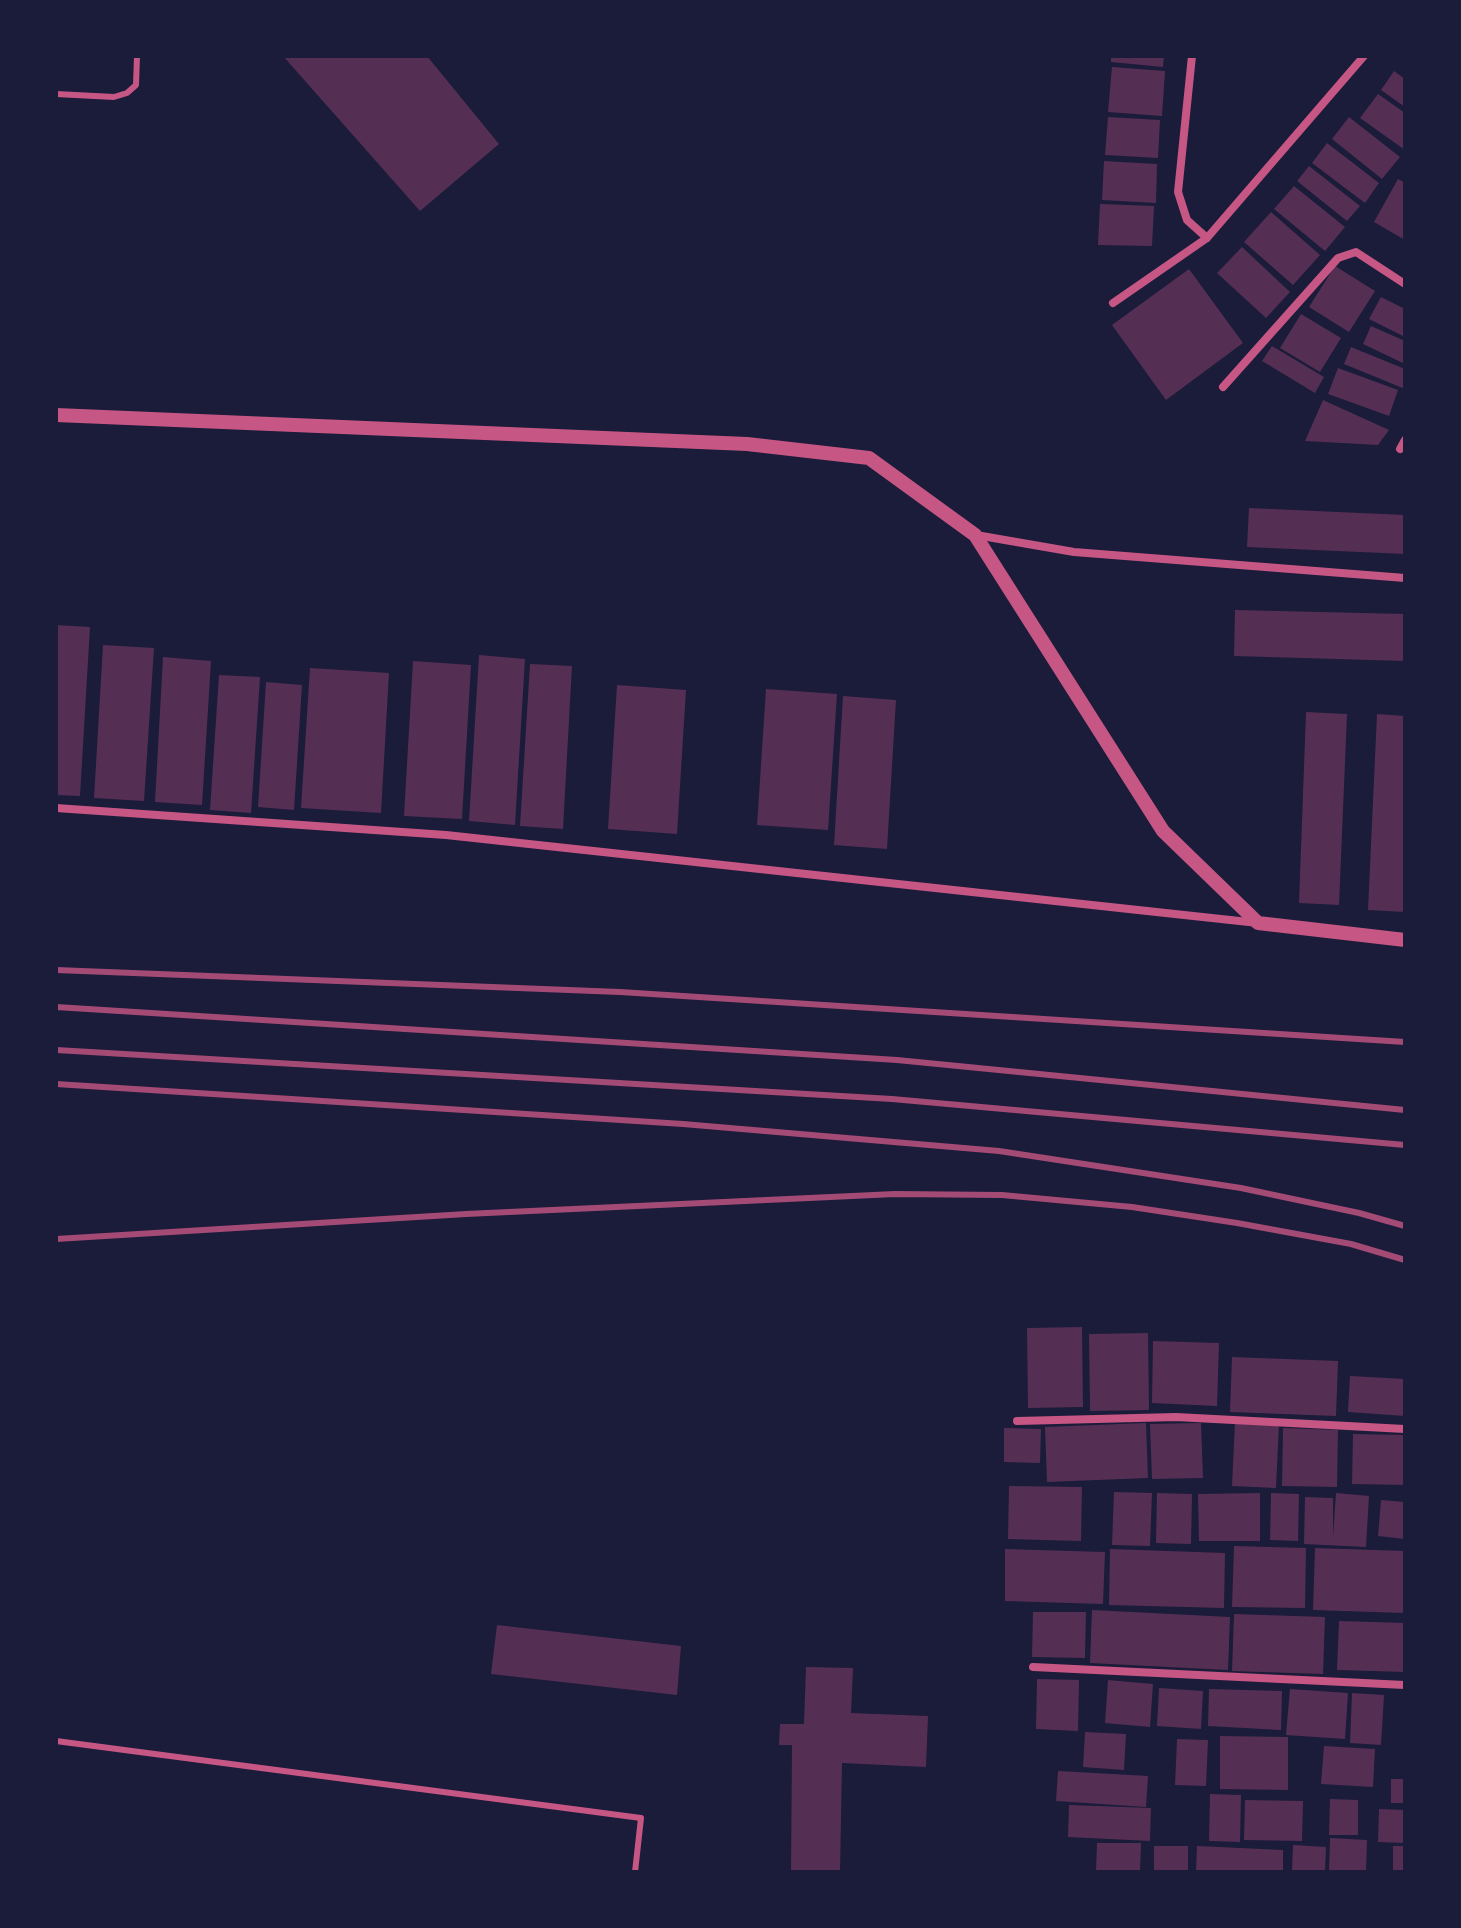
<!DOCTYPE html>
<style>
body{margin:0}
#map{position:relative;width:1461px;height:1928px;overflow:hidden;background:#1b1b3a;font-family:"Titillium Web",sans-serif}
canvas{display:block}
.frame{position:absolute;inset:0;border:58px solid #1b1b3a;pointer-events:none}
</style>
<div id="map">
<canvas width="1461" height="1928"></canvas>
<div class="frame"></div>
</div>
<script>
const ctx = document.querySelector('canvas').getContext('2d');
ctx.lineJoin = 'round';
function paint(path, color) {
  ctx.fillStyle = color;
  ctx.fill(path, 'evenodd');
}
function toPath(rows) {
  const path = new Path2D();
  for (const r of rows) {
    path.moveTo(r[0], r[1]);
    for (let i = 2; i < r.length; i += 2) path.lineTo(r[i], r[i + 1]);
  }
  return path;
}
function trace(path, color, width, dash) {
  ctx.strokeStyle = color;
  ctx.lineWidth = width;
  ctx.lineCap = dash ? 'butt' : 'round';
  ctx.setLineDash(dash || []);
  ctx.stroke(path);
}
const building = toPath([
 [283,56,427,56,499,144,420,211],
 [1111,56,1164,56,1163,67,1111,62],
 [1112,67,1165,71,1162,116,1108,112],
 [1394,71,1405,79,1405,107,1381,90],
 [1378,94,1405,113,1405,150,1360,118],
 [1108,117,1160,120,1158,158,1105,155],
 [1349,117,1400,157,1382,179,1332,139],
 [1327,143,1379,183,1365,203,1312,163],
 [1104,161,1157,164,1156,203,1102,200],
 [1309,166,1360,206,1347,221,1297,181],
 [1398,179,1405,183,1405,240,1374,222],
 [1294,186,1345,227,1325,251,1274,209],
 [1100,204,1154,206,1152,246,1098,245],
 [1271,212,1320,255,1293,285,1244,242],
 [1242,247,1290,292,1266,318,1217,273],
 [1335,266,1375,291,1349,332,1309,307],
 [1189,269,1243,343,1166,400,1112,325],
 [1381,297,1405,309,1405,337,1369,319],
 [1301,314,1341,338,1320,372,1280,348],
 [1371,326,1405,341,1405,364,1363,344],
 [1272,346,1324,377,1315,393,1262,361],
 [1351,347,1405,369,1405,389,1344,364],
 [1338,368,1398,390,1389,416,1328,394],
 [1323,400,1389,430,1378,445,1305,441],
 [1249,508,1405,515,1405,554,1247,547],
 [1235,610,1405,614,1405,661,1234,656],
 [56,625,90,627,80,796,56,795],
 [103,645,154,648,144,801,94,798],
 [479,655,525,659,515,825,469,821],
 [163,657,211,661,202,805,155,802],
 [413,661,471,665,462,819,404,816],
 [530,664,572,666,563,829,520,826],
 [310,668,389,673,381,813,301,808],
 [219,675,260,677,251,813,210,810],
 [266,682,302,685,294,810,258,807],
 [617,685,686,690,677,834,608,829],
 [766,689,837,694,828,830,757,825],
 [843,696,896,700,887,849,834,845],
 [1306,712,1347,714,1339,905,1299,903],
 [1377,714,1405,716,1405,912,1368,910],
 [1082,1327,1083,1407,1028,1408,1027,1328],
 [1148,1333,1149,1410,1090,1411,1089,1334],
 [1153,1341,1219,1343,1217,1406,1152,1403],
 [1232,1357,1338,1361,1336,1416,1230,1412],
 [1350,1376,1405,1379,1405,1416,1348,1412],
 [1235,1421,1279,1424,1276,1488,1232,1486],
 [1146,1423,1148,1478,1047,1482,1045,1427],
 [1201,1423,1203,1478,1152,1479,1150,1424],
 [1004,1428,1041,1429,1040,1463,1004,1462],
 [1283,1428,1338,1430,1337,1487,1282,1486],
 [1353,1434,1405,1435,1405,1485,1352,1484],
 [1009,1486,1082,1487,1081,1541,1008,1539],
 [1114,1492,1152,1493,1150,1546,1112,1545],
 [1157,1493,1192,1494,1191,1544,1156,1543],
 [1260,1493,1260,1541,1199,1541,1198,1494],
 [1271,1493,1299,1494,1298,1541,1270,1540],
 [1336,1493,1369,1496,1366,1547,1304,1544,1305,1497,1333,1498,1333,1537],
 [1381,1500,1405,1502,1405,1539,1378,1536],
 [1234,1546,1306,1548,1305,1608,1232,1607],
 [1315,1548,1405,1551,1405,1613,1313,1610],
 [1005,1549,1105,1552,1103,1604,1005,1601],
 [1110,1549,1225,1553,1224,1608,1109,1605],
 [1092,1610,1230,1617,1228,1670,1090,1663],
 [1033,1612,1086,1612,1085,1658,1032,1657],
 [1234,1614,1325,1617,1323,1674,1232,1671],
 [1339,1621,1405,1623,1405,1672,1337,1670],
 [497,1625,681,1646,677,1695,491,1674],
 [806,1667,853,1668,851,1713,928,1716,926,1767,842,1763,840,1872,791,1872,792,1745,779,1745,780,1724,804,1724],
 [1037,1679,1079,1680,1078,1731,1036,1729],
 [1108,1680,1153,1684,1150,1727,1105,1723],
 [1159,1688,1203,1691,1201,1729,1157,1726],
 [1209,1689,1282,1691,1281,1730,1208,1726],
 [1290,1689,1348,1693,1345,1739,1286,1735],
 [1352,1693,1384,1695,1381,1745,1350,1743],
 [1085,1732,1126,1734,1124,1770,1083,1767],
 [1220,1736,1288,1737,1288,1790,1220,1789],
 [1177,1739,1208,1740,1206,1786,1175,1785],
 [1324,1746,1375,1749,1373,1787,1321,1784],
 [1058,1771,1148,1776,1146,1807,1056,1801],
 [1391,1779,1405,1779,1405,1803,1391,1803],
 [1210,1794,1241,1795,1240,1842,1209,1841],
 [1330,1799,1358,1800,1358,1835,1329,1835],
 [1245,1800,1303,1801,1302,1841,1244,1840],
 [1069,1805,1151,1808,1150,1841,1068,1837],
 [1379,1809,1405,1810,1405,1843,1378,1842],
 [1330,1838,1367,1840,1366,1872,1329,1872],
 [1097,1843,1141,1843,1140,1872,1096,1872],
 [1293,1845,1326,1847,1325,1872,1292,1872],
 [1154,1846,1188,1846,1188,1872,1154,1872],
 [1197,1846,1283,1850,1283,1872,1196,1872],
 [1393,1846,1405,1846,1405,1872,1393,1872]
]);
const service = toPath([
 [56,94,114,97,127,93,136,85,137,56],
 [56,1741,641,1818,635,1872]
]);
const minor = toPath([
 [1192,56,1178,192,1187,220,1207,238],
 [1113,303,1207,238,1364,56],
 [1223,387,1338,258,1356,252,1405,284],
 [1400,449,1405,440],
 [976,535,1074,552,1405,578],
 [56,808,446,835,1258,923],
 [1017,1421,1176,1417,1405,1429],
 [1033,1667,1405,1685]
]);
const tertiary = toPath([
 [56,415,747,444,869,458,975,535,1163,831,1258,923,1405,940]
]);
const rail = toPath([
 [56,970,620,992,1405,1042],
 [56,1007,897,1060,1405,1110],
 [56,1050,892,1099,1405,1145],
 [56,1084,683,1124,999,1151,1241,1188,1359,1213,1405,1226],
 [56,1239,466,1214,895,1194,1002,1195,1132,1207,1237,1223,1351,1244,1405,1260]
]);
paint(building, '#542f53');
trace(service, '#c65784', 6);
trace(minor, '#c65784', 8);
trace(tertiary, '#c65784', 14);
trace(rail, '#a44b75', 6);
</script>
